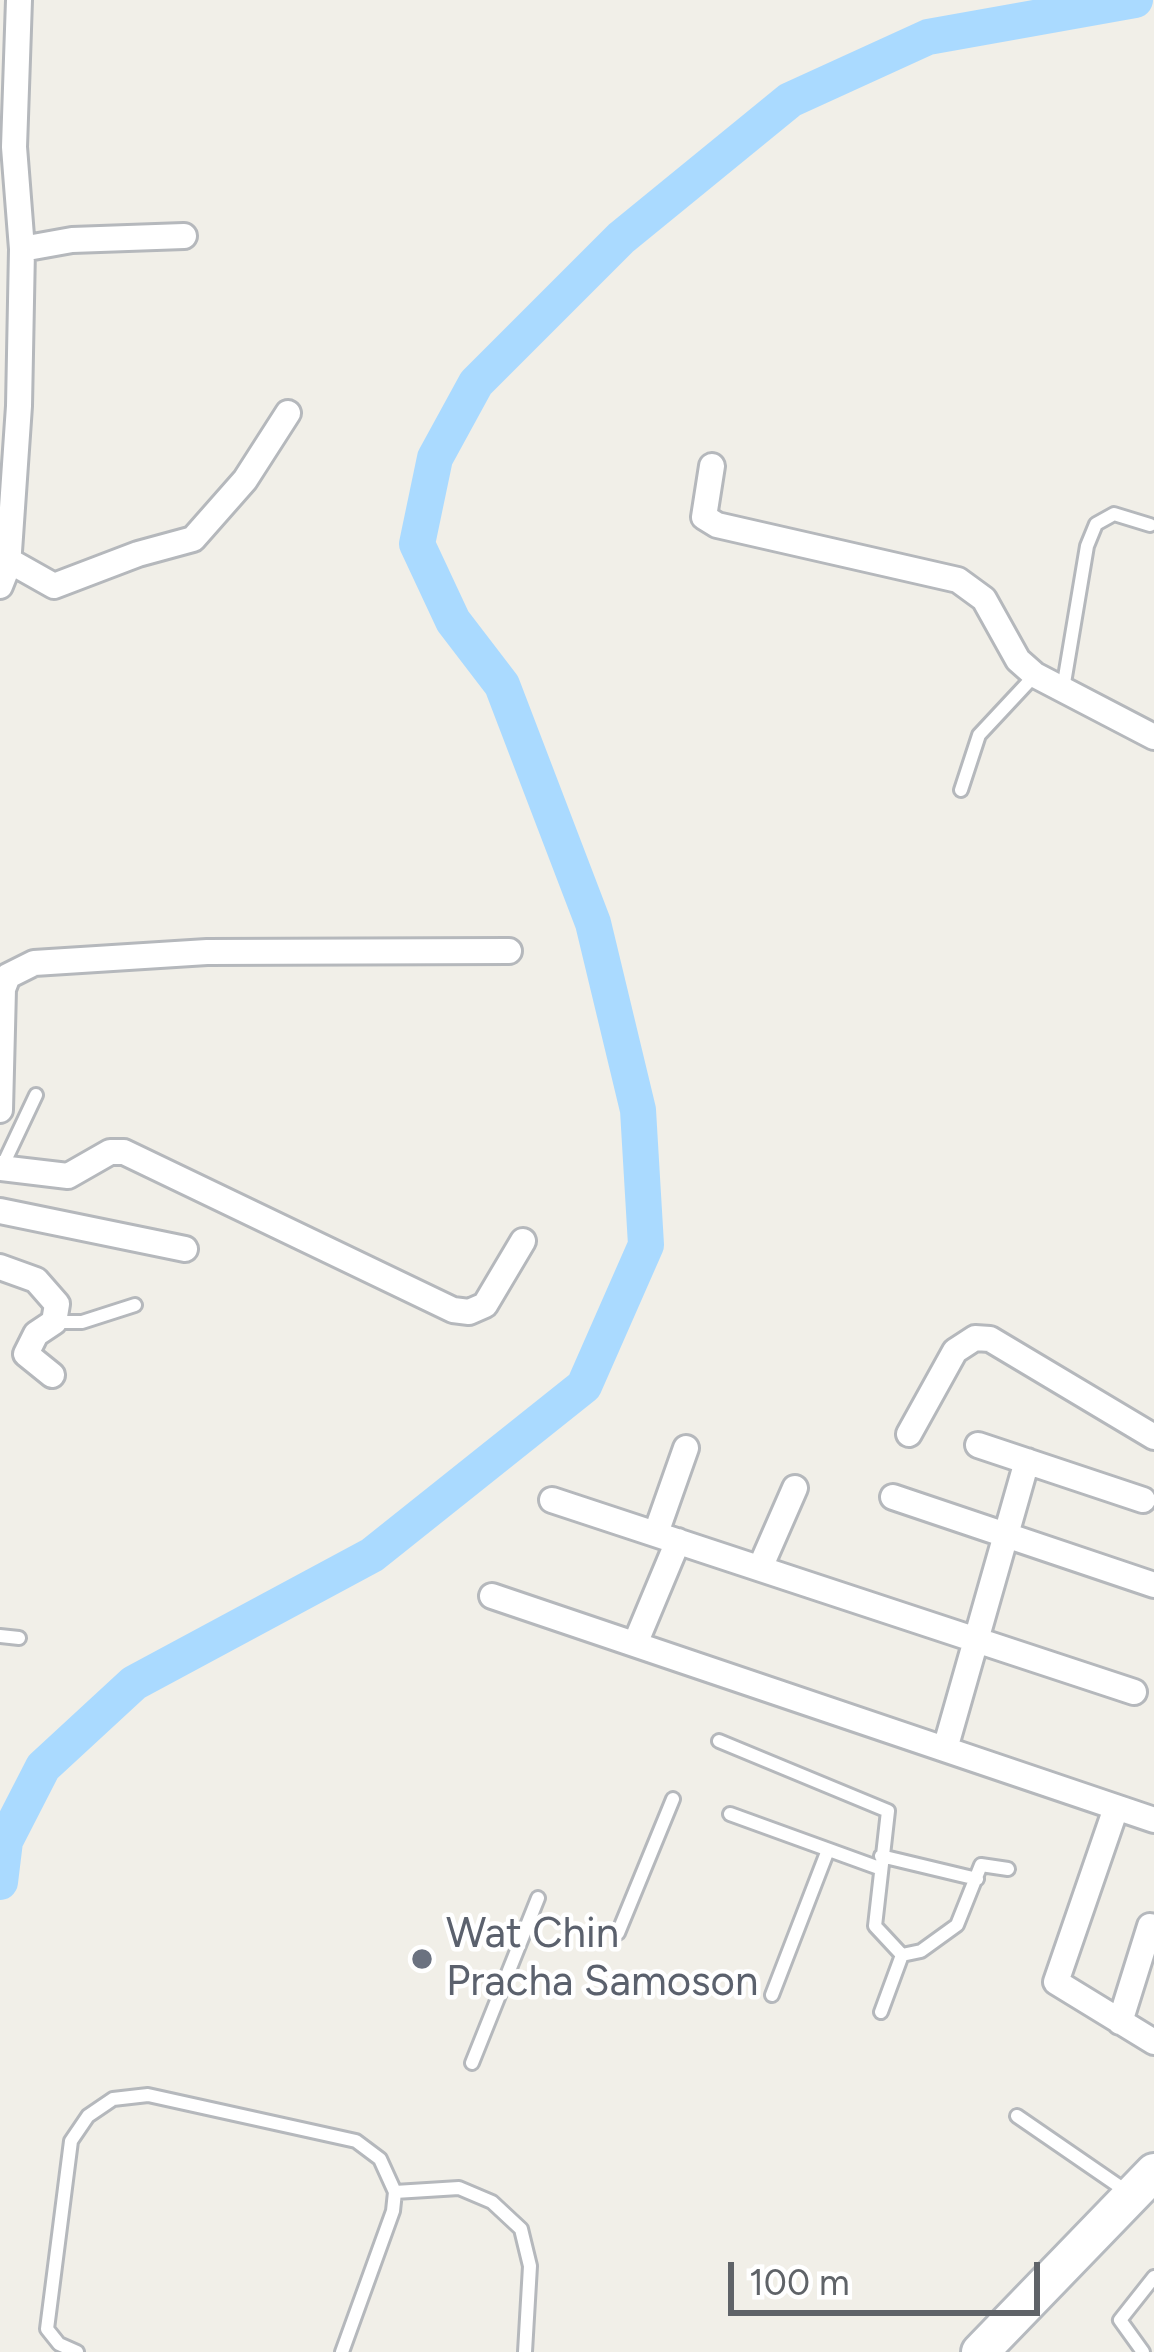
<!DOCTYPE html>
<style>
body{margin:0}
#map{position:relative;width:1154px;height:2352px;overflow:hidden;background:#f1efe8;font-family:Figtree,sans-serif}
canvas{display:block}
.scale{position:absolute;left:728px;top:2262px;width:312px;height:54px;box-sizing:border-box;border:6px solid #5f6368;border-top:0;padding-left:15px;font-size:36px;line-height:42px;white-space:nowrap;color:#5f6368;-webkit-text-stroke:9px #fff;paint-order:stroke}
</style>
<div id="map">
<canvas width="1154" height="2352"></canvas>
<div class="scale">100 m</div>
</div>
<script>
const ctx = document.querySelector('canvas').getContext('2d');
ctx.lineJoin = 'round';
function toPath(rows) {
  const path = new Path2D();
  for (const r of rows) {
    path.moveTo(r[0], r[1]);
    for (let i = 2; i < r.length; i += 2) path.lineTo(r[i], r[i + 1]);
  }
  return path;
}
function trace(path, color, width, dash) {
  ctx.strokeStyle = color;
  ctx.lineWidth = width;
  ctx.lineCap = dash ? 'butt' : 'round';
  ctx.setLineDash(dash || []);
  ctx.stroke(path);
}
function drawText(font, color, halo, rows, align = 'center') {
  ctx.font = font + ' Figtree,sans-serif';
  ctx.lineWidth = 9;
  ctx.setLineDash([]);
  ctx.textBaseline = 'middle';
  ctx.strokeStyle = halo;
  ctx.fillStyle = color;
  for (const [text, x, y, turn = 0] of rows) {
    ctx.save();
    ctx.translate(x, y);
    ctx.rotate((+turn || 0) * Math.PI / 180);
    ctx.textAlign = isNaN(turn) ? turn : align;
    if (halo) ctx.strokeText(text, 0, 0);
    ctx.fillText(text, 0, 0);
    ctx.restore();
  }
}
const river = toPath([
 [0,1882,5,1841,43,1767,134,1683,372,1555,584,1386,646,1245,638,1110,593,923,502,685,453,621,417,544,435,458,476,383,621,238,790,100,928,37,1135,0]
]);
const service = toPath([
 [1063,689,1087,546,1096,524,1114,514,1150,525],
 [961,790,979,735,1035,675],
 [2,1167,36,1095],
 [55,1322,82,1322,135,1305],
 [0,1636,19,1638],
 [719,1741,888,1811,875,1926,902,1955,881,2012],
 [730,1814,879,1868],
 [881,1856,977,1879],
 [618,1933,673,1799],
 [902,1955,921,1951,957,1925,981,1865,1008,1869],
 [772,1995,828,1850],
 [472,2063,538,1898],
 [1017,2116,1126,2191],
 [395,2192,459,2188,492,2202,521,2229,530,2266,525,2352],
 [77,2352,59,2344,47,2329,71,2141,88,2116,113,2099,148,2095,356,2141,380,2159,395,2192,393,2211,342,2352],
 [1143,2352,1120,2320,1154,2277]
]);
const minor = toPath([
 [22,249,72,240,184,236],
 [712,466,704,517,717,525,958,580,984,599,1018,660,1035,675,1154,737],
 [8,566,19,406,22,249,14,147,19,0],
 [0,586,8,566,15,564,54,586,138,554,193,539,245,480,288,413],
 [0,1110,3,989,8,976,34,963,207,952,509,951],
 [0,1168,68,1176,110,1152,124,1152,453,1310,469,1312,485,1305,523,1241],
 [0,1211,185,1249],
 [0,1267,36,1280,57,1304,54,1322,36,1334,26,1354,52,1375],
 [909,1434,955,1351,975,1338,990,1339,1154,1437],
 [978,1445,1143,1500],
 [893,1497,1154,1585],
 [552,1500,1134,1692],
 [656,1533,686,1448],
 [760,1568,795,1488],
 [492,1596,1154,1820],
 [635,1644,678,1541],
 [945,1749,1027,1461],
 [1116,1808,1056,1982,1154,2042],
 [1120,2022,1150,1926]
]);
const secondary = toPath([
 [980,2352,1154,2172]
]);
const markers = [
 [422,1959,12,"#6b7280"]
];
const worshipNames = [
 ["Wat Chin",446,1935],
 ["Pracha Samoson",446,1983]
];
trace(river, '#aadaff', 36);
trace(service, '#b5b8bc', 18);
trace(minor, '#b5b8bc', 30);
trace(secondary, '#b6babf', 42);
trace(service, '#fff', 12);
trace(minor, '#fff', 24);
trace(secondary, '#fff', 36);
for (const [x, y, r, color] of markers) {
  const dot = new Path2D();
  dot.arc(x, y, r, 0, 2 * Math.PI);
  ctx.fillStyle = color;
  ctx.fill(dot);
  trace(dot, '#fff', 4.5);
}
drawText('42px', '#5b616d', '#fff', worshipNames, 'left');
</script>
